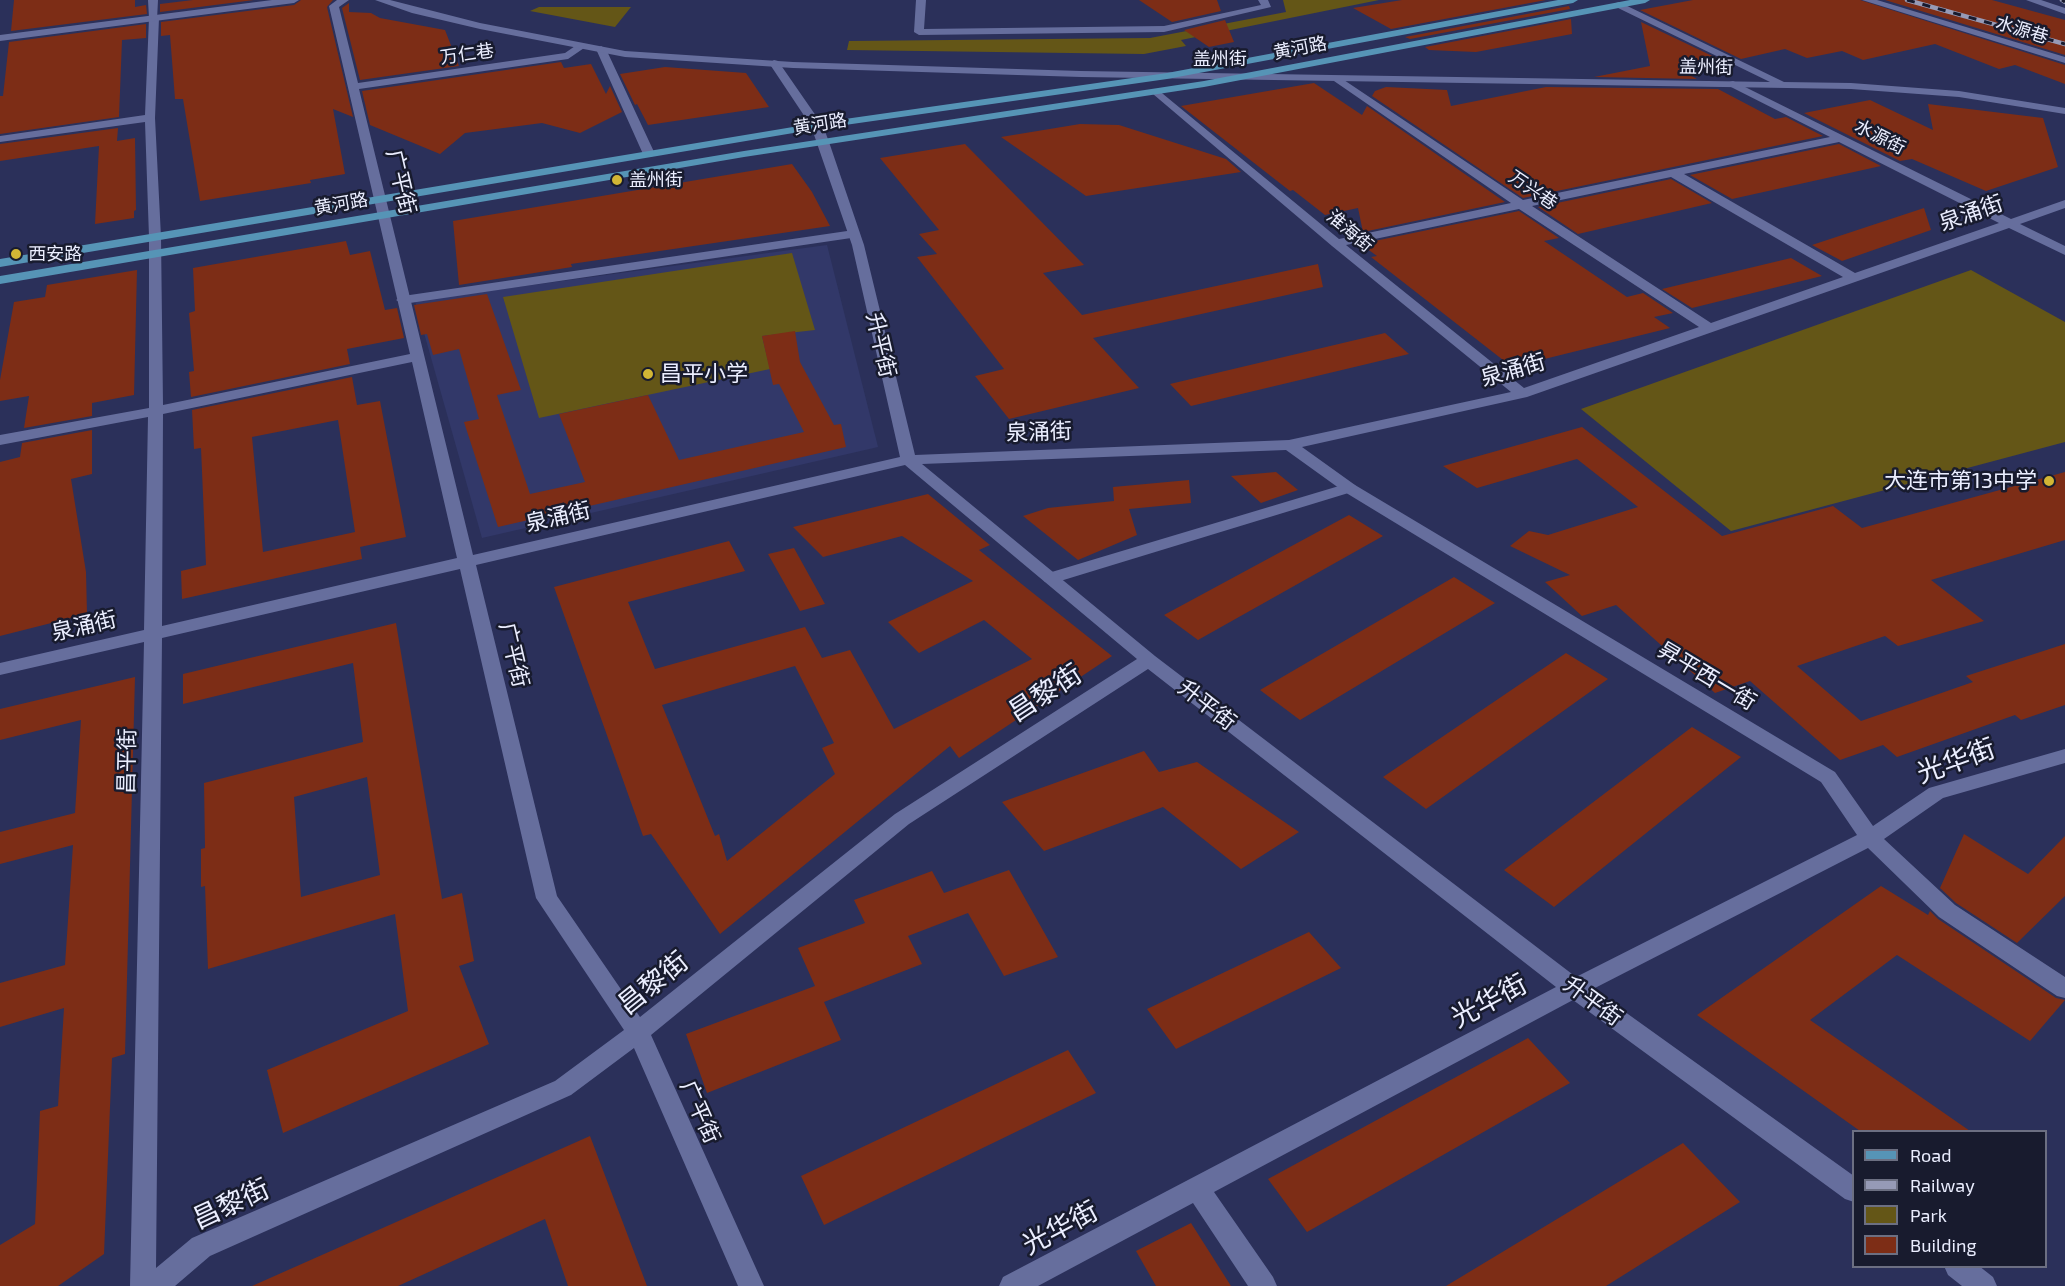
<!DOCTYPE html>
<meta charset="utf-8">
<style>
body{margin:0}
#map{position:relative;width:2065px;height:1286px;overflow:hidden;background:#2b305a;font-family:"Exo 2",sans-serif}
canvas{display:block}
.legend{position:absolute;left:1852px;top:1130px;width:195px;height:138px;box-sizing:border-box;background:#181b2e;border:2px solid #6c6f82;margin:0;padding:8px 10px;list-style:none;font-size:18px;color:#ebeeff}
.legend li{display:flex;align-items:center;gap:12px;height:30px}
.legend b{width:30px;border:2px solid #6c6f82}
</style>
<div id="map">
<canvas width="2065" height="1286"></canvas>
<ul class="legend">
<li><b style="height:8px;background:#5694b6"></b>Road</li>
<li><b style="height:8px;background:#969ab6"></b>Railway</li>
<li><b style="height:16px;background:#645617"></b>Park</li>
<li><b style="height:16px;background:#7d2d16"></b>Building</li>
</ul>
</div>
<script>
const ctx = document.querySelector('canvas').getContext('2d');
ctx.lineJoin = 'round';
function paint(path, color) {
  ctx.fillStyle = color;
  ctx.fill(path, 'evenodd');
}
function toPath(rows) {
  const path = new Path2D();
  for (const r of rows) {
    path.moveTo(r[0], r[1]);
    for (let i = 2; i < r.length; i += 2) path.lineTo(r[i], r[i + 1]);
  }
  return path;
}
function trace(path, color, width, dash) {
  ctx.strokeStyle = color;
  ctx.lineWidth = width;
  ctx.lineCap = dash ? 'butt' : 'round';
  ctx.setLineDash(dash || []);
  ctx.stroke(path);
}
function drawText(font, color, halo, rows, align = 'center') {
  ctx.font = font + ' "Exo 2","Noto Sans SC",sans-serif';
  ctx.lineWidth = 5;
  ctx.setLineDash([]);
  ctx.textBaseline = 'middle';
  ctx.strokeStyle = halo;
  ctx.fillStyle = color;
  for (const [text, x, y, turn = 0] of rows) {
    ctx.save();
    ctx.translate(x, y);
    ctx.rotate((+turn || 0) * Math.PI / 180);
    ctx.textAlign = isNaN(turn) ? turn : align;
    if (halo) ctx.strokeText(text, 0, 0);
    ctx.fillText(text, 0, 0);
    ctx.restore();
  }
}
const built = toPath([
 [827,245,878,447,482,538,415,301]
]);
const green = toPath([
 [1283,0,1379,0,1181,40,1186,46,1144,54,847,50,849,41,1150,38,1286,12],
 [539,7,631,7,615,27,530,11],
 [792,253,815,330,762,336,770,369,539,418,503,297],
 [1971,270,2065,322,2065,442,1731,531,1581,409]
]);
const building = toPath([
 [14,0,135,0,135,7,146,5,147,14,11,31],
 [193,0,254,0,160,12,160,4],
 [301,0,333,0,327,7,353,117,333,109,345,174,310,180,311,183,200,201,183,99,175,99,170,35,161,36,161,22,294,5],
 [1139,0,1217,0,1221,11,1172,22],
 [1402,0,1546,0,1391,29,1353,8],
 [1693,0,1860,0,2065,65,2065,84,2015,65,1999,69,1935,44,1863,60,1842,51,1807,58,1785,49,1741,59,1640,10],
 [1885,0,1992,0,2065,20,2065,55],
 [349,3,349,12,371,13,380,18,445,30,459,66,360,80,342,8],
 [1569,6,1570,9,1410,39,1405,37],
 [1571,19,1572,34,1476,52,1429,50,1425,47],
 [1225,20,1234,42,1209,47,1184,30],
 [1641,22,1725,62,1684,72,1697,79,1594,77,1650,66],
 [146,24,146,38,122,40,119,117,0,134,0,96,3,96,9,42],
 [561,62,564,68,591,64,606,94,610,86,622,112,580,133,542,123,465,133,440,154,370,125,362,91],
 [665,67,746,73,769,107,648,125,637,104,635,105,620,74],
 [1314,83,1362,115,1367,106,1505,202,1363,232,1358,208,1325,215,1293,190,1290,191,1181,106],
 [1386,87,1447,90,1451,106,1546,87,1718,89,1775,119,1786,117,1823,136,1523,198,1372,96,1375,91],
 [1870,100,1933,130,1928,104,2043,118,2058,167,1986,191,1912,159,1900,161,1804,113],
 [1080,124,1119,125,1226,159,1241,172,1086,196,1001,137],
 [118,128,117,141,135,138,136,210,134,211,134,218,95,224,99,146,0,161,0,144],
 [965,144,1084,265,1043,273,1082,315,1318,264,1323,287,1093,338,1139,388,1009,419,975,376,1004,369,917,257,937,254,919,234,939,230,880,158],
 [1839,144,1881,166,1732,199,1690,175],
 [792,164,812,192,830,226,571,264,572,267,459,285,453,221],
 [1671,179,1712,203,1578,234,1538,207],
 [1924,208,1931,230,1842,261,1812,245],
 [1519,211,1559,238,1544,241,1627,297,1643,293,1673,313,1654,317,1670,328,1512,367,1371,257,1377,256,1366,248,1365,243],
 [346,241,350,255,370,251,385,310,397,308,404,338,347,349,350,364,191,397,189,372,194,371,189,313,195,311,193,268],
 [1791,258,1822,276,1692,308,1662,289],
 [137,270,134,395,92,403,92,416,24,428,29,396,0,401,0,380,14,302,45,297,47,285],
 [487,294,521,390,497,395,530,494,585,482,559,414,648,395,679,460,804,432,779,384,773,385,762,336,795,331,800,362,834,425,841,424,846,447,498,527,464,422,479,419,459,349,433,355,427,334,421,335,414,305],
 [1385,333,1409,354,1191,406,1170,384],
 [352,377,357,405,380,401,406,537,360,547,362,559,182,599,181,571,206,565,201,448,194,449,192,410],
 [338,420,355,532,263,552,252,437],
 [1582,427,1722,536,1833,506,1862,528,2065,472,2065,540,1931,580,1984,621,1898,646,1885,636,1797,666,1861,721,1973,682,1966,676,2065,644,2065,705,2021,720,2015,715,1897,757,1883,745,1840,760,1750,681,1715,693,1616,605,1582,616,1545,582,1570,575,1510,546,1529,531,1548,535,1638,507,1577,459,1477,488,1443,466],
 [92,430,92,474,71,479,86,572,87,614,0,636,0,462,20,457,22,443],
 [1276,472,1298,490,1261,503,1231,476],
 [1189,480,1191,503,1129,509,1137,535,1078,560,1023,516,1048,508,1114,501,1113,487],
 [928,494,990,545,979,550,1112,656,959,758,950,746,720,934,651,834,643,836,554,587,729,541,745,571,628,602,655,669,805,627,822,658,850,650,894,729,1032,659,984,620,919,653,888,622,973,581,902,536,823,557,793,527],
 [795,666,834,743,822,748,835,774,727,861,719,834,715,836,662,705],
 [1349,515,1383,536,1198,640,1164,615],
 [794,548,825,604,800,611,768,554],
 [1454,577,1495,603,1300,720,1260,690],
 [396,623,442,899,462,893,474,961,459,966,489,1044,283,1133,267,1070,408,1011,395,914,208,969,205,886,201,887,201,849,205,848,204,783,363,742,353,663,183,704,183,674],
 [367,777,380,875,301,897,294,797],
 [1566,653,1608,679,1426,809,1383,777],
 [135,677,125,1054,112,1058,104,1254,58,1286,0,1286,0,1245,35,1224,40,1111,58,1106,64,1008,0,1027,0,983,65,965,73,845,0,864,0,832,75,813,81,720,0,740,0,709],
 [1692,727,1741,757,1554,907,1504,870],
 [1144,751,1159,772,1197,762,1299,832,1241,869,1163,807,1044,851,1002,802],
 [1964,834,2028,874,2065,836,2065,896,2017,943,1956,903,1940,888],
 [1009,870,1058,957,1004,976,968,913,908,936,922,964,824,1002,841,1040,707,1093,686,1034,815,986,798,948,865,923,854,900,932,871,944,893],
 [1881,886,1928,915,1930,911,1938,919,2056,998,2065,1000,2030,1041,1897,955,1810,1020,1970,1131,1860,1131,1697,1015],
 [1309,932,1341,968,1176,1049,1147,1009],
 [1528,1038,1570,1083,1307,1232,1268,1179],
 [1068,1050,1096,1093,824,1225,801,1176],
 [590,1136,647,1286,568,1286,545,1219,398,1286,252,1286],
 [1683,1143,1740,1202,1606,1286,1446,1286],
 [1191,1223,1231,1286,1156,1286,1136,1251]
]);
const service = toPath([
 [916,0,926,0,924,29,1164,26,1261,5,1258,0,1268,0,1271,7,1164,32,919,35,914,32,916,0],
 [154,15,159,18,155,118,161,237,155,241,149,237,145,122,0,142,0,136,145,115,149,18,154,15],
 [601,46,606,49,655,154,653,156,649,157,643,154,596,49,601,46],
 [854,230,858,231,860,234,858,237,403,304,396,300,403,296,854,230],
 [1349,483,1355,485,1357,488,1355,491,1057,582,1045,582,1042,578,1045,574,1349,483]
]);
const minor = toPath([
 [272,0,299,0,294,3,0,41,0,35,272,0],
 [337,0,349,0,339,7,358,83,565,53,578,44,587,46,568,59,359,89,473,555,900,457,852,245,811,126,769,63,774,60,778,61,823,126,829,142,864,245,915,455,1289,440,1511,392,1332,246,1153,94,1153,90,1157,89,1339,239,1511,203,1334,81,1334,77,1338,76,1523,200,1830,137,1729,86,1729,82,1733,81,2011,219,2065,200,2065,208,2020,224,2065,246,2065,255,2009,228,1527,397,1302,447,1355,485,1835,772,1873,826,1929,788,2065,749,2065,763,1943,798,1884,839,1955,905,2065,977,2065,998,2057,996,1939,917,1868,848,1593,989,1854,1176,1854,1202,1845,1199,1573,1000,1214,1192,1273,1277,1277,1286,1248,1286,1193,1203,1038,1286,999,1286,1003,1277,1556,987,1148,669,909,824,651,1035,764,1286,738,1286,634,1048,571,1095,210,1256,175,1286,130,1286,144,642,0,675,0,663,144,630,148,417,0,445,0,435,149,408,149,237,155,233,161,237,163,405,410,354,329,6,337,0],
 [1839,142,1999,223,1855,273,1684,174,1839,142],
 [1671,177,1843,277,1711,323,1532,206,1671,177],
 [1519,209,1699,327,1524,388,1346,245,1519,209],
 [412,362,457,558,162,626,163,414,412,362],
 [1286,450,1343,491,1821,782,1857,835,1576,977,1155,656,922,464,1286,450],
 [905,465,1137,659,895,814,640,1017,557,896,476,565,905,465],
 [460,569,536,898,624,1030,555,1081,192,1238,156,1268,162,638,460,569],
 [1862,0,1877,0,2065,57,2065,63,1862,0],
 [2026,0,2041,0,2065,8,2065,14,2026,0],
 [1944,1266,1979,1266,1993,1277,1997,1286,1962,1286,1948,1275,1944,1266]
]);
const tertiary = toPath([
 [148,0,158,0,157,20,149,18,148,0],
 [375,0,390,0,480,23,625,51,793,62,1081,71,1770,82,1616,7,1616,3,1619,2,1784,82,1851,83,1959,91,2065,108,2065,114,1959,97,1851,89,1081,77,793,68,625,57,480,29,412,13,375,0]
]);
const primary = toPath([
 [1558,0,1578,0,1573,3,1167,79,817,129,0,267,0,259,817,123,1167,73,1558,0],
 [1630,0,1650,0,1645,3,1204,87,744,157,0,284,0,276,744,151,1204,81,1630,0]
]);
const rail = toPath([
 [1907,0,2065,44],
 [2062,0,2065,2]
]);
const markers = [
 [617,180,6,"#d2b635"],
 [16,254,6,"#d2b635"],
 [648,374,6,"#d2b635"],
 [2049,481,6,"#d2b635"]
];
const farStreetnames = [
 ["水源巷",2022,30,17],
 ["黄河路",1300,48,-11],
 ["万仁巷",467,54,-8],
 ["盖州街",1220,59],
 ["盖州街",1706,67,1],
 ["黄河路",820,124,-9],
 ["水源街",1880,137,27],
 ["万兴巷",1533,190,34],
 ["黄河路",341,204,-10],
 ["淮海街",1350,231,40]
];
const farPoinames = [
 ["盖州街",629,180],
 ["西安路",28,254]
];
const streetNames = [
 ["广平街",401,182,77],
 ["泉涌街",1971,213,-19],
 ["升平街",881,345,77],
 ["泉涌街",1513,370,-16],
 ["泉涌街",1039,432,-2],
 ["泉涌街",558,517,-13],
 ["泉涌街",84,626,-13],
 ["广平街",514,655,77],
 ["昇平西一街",1707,676,31],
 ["升平街",1207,705,38],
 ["昌平街",127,761,-89],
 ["升平街",1593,1001,36],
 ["广平街",700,1112,66]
];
const poiNames = [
 ["昌平小学",660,374],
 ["大连市第13中学",2037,481,"right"]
];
const nearStreetnames = [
 ["昌黎街",1045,693,-33],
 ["光华街",1956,761,-20],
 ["昌黎街",653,983,-39],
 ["光华街",1489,1001,-28],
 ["昌黎街",231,1204,-25],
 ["光华街",1060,1228,-28]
];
paint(built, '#323869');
paint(green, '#645617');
paint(building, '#7d2d16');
paint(service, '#666e9d');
paint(minor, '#666e9d');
paint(tertiary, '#666e9d');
paint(primary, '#5694b6');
trace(rail, '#969ab6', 4.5);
trace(rail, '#181b2e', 3, [8]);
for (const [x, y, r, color] of markers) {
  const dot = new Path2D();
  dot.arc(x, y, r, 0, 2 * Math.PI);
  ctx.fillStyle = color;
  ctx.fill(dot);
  trace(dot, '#181b2e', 2);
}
drawText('18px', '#ebeeff', '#181b2e', farStreetnames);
drawText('18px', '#ebeeff', '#181b2e', farPoinames, 'left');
drawText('22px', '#ebeeff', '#181b2e', streetNames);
drawText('22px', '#ebeeff', '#181b2e', poiNames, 'left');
drawText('27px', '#ebeeff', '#181b2e', nearStreetnames);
</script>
